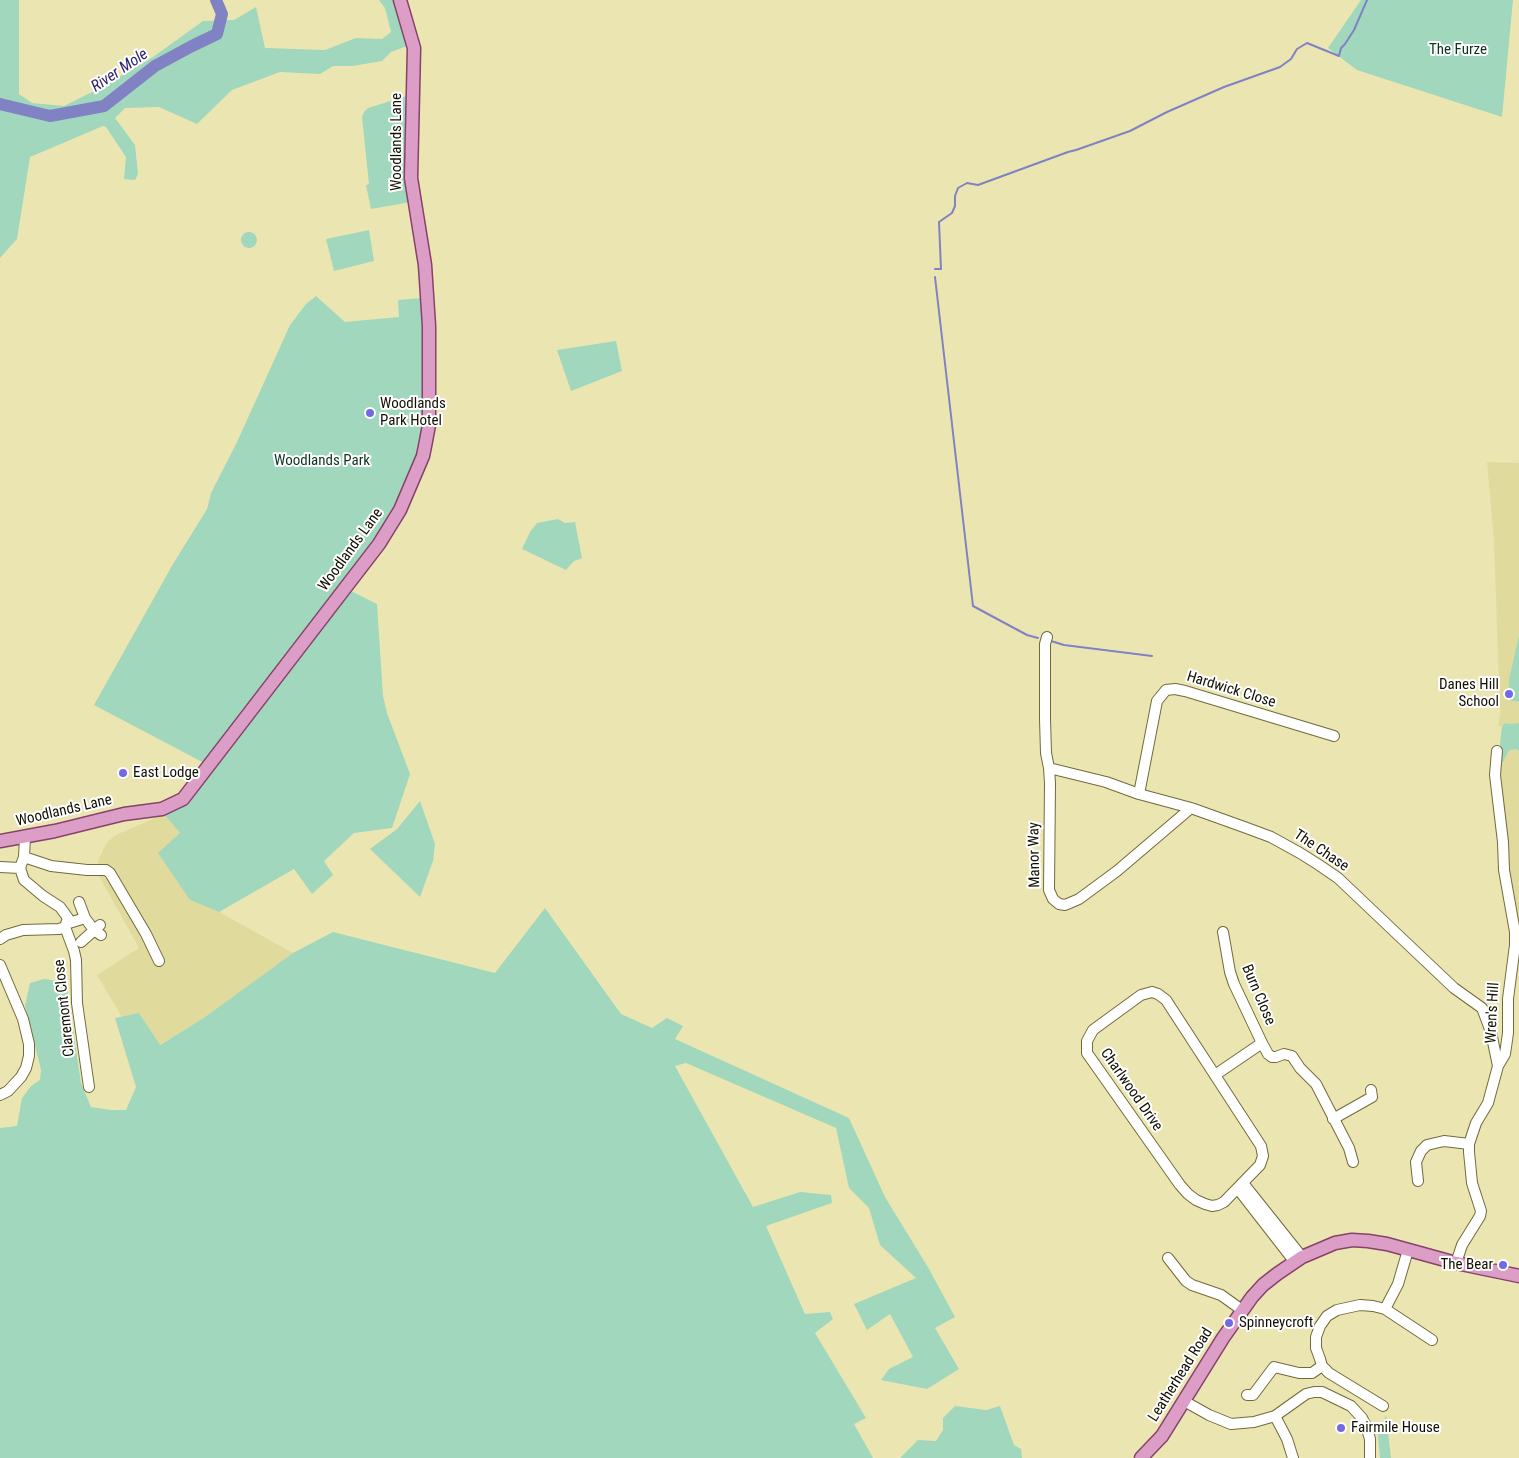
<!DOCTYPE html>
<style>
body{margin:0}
canvas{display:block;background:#ebe6b1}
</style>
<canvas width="1519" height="1458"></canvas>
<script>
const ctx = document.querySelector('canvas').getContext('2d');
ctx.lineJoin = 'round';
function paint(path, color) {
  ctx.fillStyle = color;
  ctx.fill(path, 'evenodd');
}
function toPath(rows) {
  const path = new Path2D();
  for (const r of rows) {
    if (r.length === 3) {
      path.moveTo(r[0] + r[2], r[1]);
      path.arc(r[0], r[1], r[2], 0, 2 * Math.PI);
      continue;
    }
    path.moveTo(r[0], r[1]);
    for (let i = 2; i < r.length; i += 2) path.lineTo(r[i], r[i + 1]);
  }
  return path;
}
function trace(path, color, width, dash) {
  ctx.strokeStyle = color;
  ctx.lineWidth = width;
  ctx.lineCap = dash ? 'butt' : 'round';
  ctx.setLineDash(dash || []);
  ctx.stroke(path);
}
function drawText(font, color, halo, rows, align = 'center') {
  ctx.font = font + ' "Roboto Condensed",sans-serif';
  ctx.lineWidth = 4;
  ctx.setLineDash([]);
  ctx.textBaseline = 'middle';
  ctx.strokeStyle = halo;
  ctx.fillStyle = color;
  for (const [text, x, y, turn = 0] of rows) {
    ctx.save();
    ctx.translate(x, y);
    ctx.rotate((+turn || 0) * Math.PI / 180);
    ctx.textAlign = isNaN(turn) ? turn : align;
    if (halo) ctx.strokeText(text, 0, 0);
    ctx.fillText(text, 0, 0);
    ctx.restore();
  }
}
const built = toPath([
 [1487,462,1519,463,1519,924,1507,863,1497,771,1502,727,1498,726,1500,713,1494,541],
 [164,814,180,833,190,900,219,912,293,953,205,1017,159,1045,139,1013,122,1017,97,975,139,948,99,876,98,861,107,842,116,835]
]);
const green = toPath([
 [0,0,19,0,19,94,32,103,64,106,96,90,153,57,203,21,234,20,256,7,265,48,325,50,356,38,382,39,391,32,385,8,379,0,393,0,407,28,410,45,391,52,382,61,353,66,333,66,320,74,280,72,232,90,197,124,159,107,125,108,115,118,135,145,138,174,135,180,124,179,126,157,106,127,103,126,30,157,17,239,0,258],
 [1361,0,1513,0,1502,117,1357,70,1328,48],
 [410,95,411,202,371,209,366,185,369,184,362,117,364,112,368,108],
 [369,230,374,261,334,271,326,239],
 [249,240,8],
 [316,296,345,322,399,317,398,300,422,298,425,373,423,429,419,450,398,502,370,548,206,764,94,705,173,564,207,509,211,493,237,442,290,325,306,304],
 [616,341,622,371,571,391,557,350],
 [558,519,565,523,575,522,582,558,574,561,566,570,522,549,530,532,537,523],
 [349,590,377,604,383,696,387,713,410,774,392,828,354,833,324,861,333,875,312,894,294,869,219,912,190,900,158,853,180,833,164,814,189,804,211,770],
 [1519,636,1519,702,1509,700,1509,680],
 [1505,723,1508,724,1519,723,1519,751,1517,749,1509,750,1503,762,1498,762,1502,727],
 [420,801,435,844,433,861,420,897,370,849,397,829],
 [545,908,621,1014,652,1028,667,1018,683,1026,675,1039,849,1118,885,1197,929,1269,955,1317,935,1328,959,1369,927,1389,881,1380,889,1369,913,1357,890,1314,867,1330,854,1304,916,1278,880,1245,869,1208,849,1188,836,1128,686,1063,675,1066,753,1207,800,1192,831,1195,832,1203,766,1226,805,1314,830,1312,833,1319,815,1333,866,1418,854,1424,873,1458,0,1458,0,1128,17,1126,22,1098,31,1086,40,1080,41,1070,25,1006,30,983,44,979,66,982,81,1083,91,1107,111,1110,126,1110,136,1087,115,1018,139,1013,160,1045,205,1017,293,953,333,932,495,973],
 [955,1406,986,1410,1000,1406,1014,1445,1021,1449,1022,1458,900,1458,918,1440,936,1441,943,1430,943,1418],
 [1386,1415,1391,1458,1380,1458,1378,1436]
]);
const stream = toPath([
 [935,269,941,269,939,222,952,213,955,206,955,196,958,188,967,183,978,185,1068,152,1076,150,1130,131,1167,112,1224,87,1280,67,1291,59,1297,49,1307,43,1339,56,1341,48,1345,44,1354,30,1367,0],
 [935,277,973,606,1027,635,1038,638],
 [1051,641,1064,645,1152,656]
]);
const river = toPath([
 [0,104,50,116,104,106,155,66,192,46,217,34,222,14,216,0]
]);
const minor = toPath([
 [1047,637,1045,644,1045,719,1046,753,1049,768,1050,783,1049,890,1053,899,1059,904,1065,905,1079,899,1117,871,1191,808],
 [1049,768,1106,782,1139,794,1191,808,1244,827,1271,837,1300,853,1319,865,1338,878,1454,988,1482,1008,1491,1032,1498,1066],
 [1139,794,1157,701,1166,690,1175,689,1185,691,1334,736],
 [24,857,51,866,87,870,106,870,110,873,146,934,159,961],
 [0,867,20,868],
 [85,918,94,930,101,935],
 [66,924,85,918,79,902],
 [65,927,74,951,76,960,77,1003,89,1087],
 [0,939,6,935,23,930,59,929,65,927,68,918,60,907,43,896,24,880,20,868,24,857,25,837],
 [81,942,100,925],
 [0,965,23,1019,29,1044,29,1056,26,1068,21,1077,8,1091,0,1095],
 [1152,992,1158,994,1166,1000,1261,1146,1263,1156,1260,1165,1224,1202,1218,1205,1212,1206,1205,1204,1196,1200,1188,1194,1180,1185,1087,1053,1087,1041,1093,1030,1141,995,1152,992],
 [1262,1043,1268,1054,1272,1057,1276,1057,1284,1054,1292,1056,1300,1068,1316,1084,1349,1148,1353,1162],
 [1215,1075,1262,1043,1234,984,1230,972,1223,932],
 [1333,1119,1372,1097,1371,1090],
 [1418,1181,1416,1162,1421,1151,1427,1145,1444,1141,1469,1144],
 [1243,1183,1302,1257],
 [1238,1189,1294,1261],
 [1168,1258,1186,1281,1192,1285,1221,1295,1242,1310],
 [1456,1263,1462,1245,1480,1216,1481,1211,1472,1183,1469,1152,1469,1144,1476,1123,1488,1103,1498,1066,1505,1054,1508,1033,1508,999,1515,945,1515,932,1504,870,1503,842,1495,775,1497,751],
 [1385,1309,1432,1340],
 [1247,1395,1253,1395,1274,1367,1299,1373,1312,1373,1322,1366],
 [1184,1401,1209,1415,1231,1424,1254,1422,1275,1416,1306,1394,1314,1392,1322,1392,1351,1406,1362,1418,1366,1426,1370,1439,1370,1458],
 [1383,1406,1329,1373,1322,1366,1320,1359,1316,1348,1316,1337,1320,1326,1327,1316,1337,1310,1360,1305,1373,1306,1385,1309,1398,1284,1408,1250],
 [1275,1416,1287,1439,1293,1458]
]);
const major = toPath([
 [0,841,55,831,124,814,162,809,183,799,379,544,400,510,423,456,426,441,429,425,429,326,425,265,411,178,414,48,400,0],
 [1141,1458,1162,1436,1223,1338,1252,1297,1263,1285,1277,1274,1302,1257,1335,1243,1352,1240,1368,1241,1387,1244,1456,1263,1519,1276]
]);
const markers = [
 [370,413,5,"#726ae4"],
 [1509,694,5,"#726ae4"],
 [123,773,5,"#726ae4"],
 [1503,1265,5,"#726ae4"],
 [1229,1323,5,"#726ae4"],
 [1341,1428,5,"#726ae4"]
];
const parkNames = [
 ["The Furze",1458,50],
 ["Woodlands Park",322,461]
];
const streetNames = [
 ["Woodlands Lane",397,142,-90],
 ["Woodlands Lane",351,550,-54],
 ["Hardwick Close",1231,690,17],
 ["Woodlands Lane",64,811,-13],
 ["The Chase",1321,851,34],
 ["Manor Way",1035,855,-91],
 ["Burn Close",1258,995,67],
 ["Claremont Close",65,1008,-96],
 ["Wren's Hill",1493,1013,-87],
 ["Charlwood Drive",1131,1090,55],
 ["Leatherhead Road",1181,1375,-58]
];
const poiNames = [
 ["Woodlands",380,404],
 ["Park Hotel",380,421],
 ["Danes Hill",1499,685,"right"],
 ["School",1499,702,"right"],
 ["East Lodge",133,773],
 ["The Bear",1493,1265,"right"],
 ["Spinneycroft",1239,1323],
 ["Fairmile House",1351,1428]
];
const waterNames = [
 ["River Mole",120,71,-34]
];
paint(built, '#e0da9d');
paint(green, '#a1d7bc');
trace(stream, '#8182c4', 2);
trace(river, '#8182c4', 12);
trace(minor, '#716b3b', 12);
trace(major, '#864269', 15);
trace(minor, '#fff', 10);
trace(major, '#dc9ec7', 12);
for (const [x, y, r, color] of markers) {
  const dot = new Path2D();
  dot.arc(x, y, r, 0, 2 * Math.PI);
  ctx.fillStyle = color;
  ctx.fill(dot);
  trace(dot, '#fff', 2);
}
drawText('15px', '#0c3222', '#fff', parkNames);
drawText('15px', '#110f00', '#fff', streetNames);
drawText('15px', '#110f00', '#fff', poiNames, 'left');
drawText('italic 16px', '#2d2270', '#fff', waterNames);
</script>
